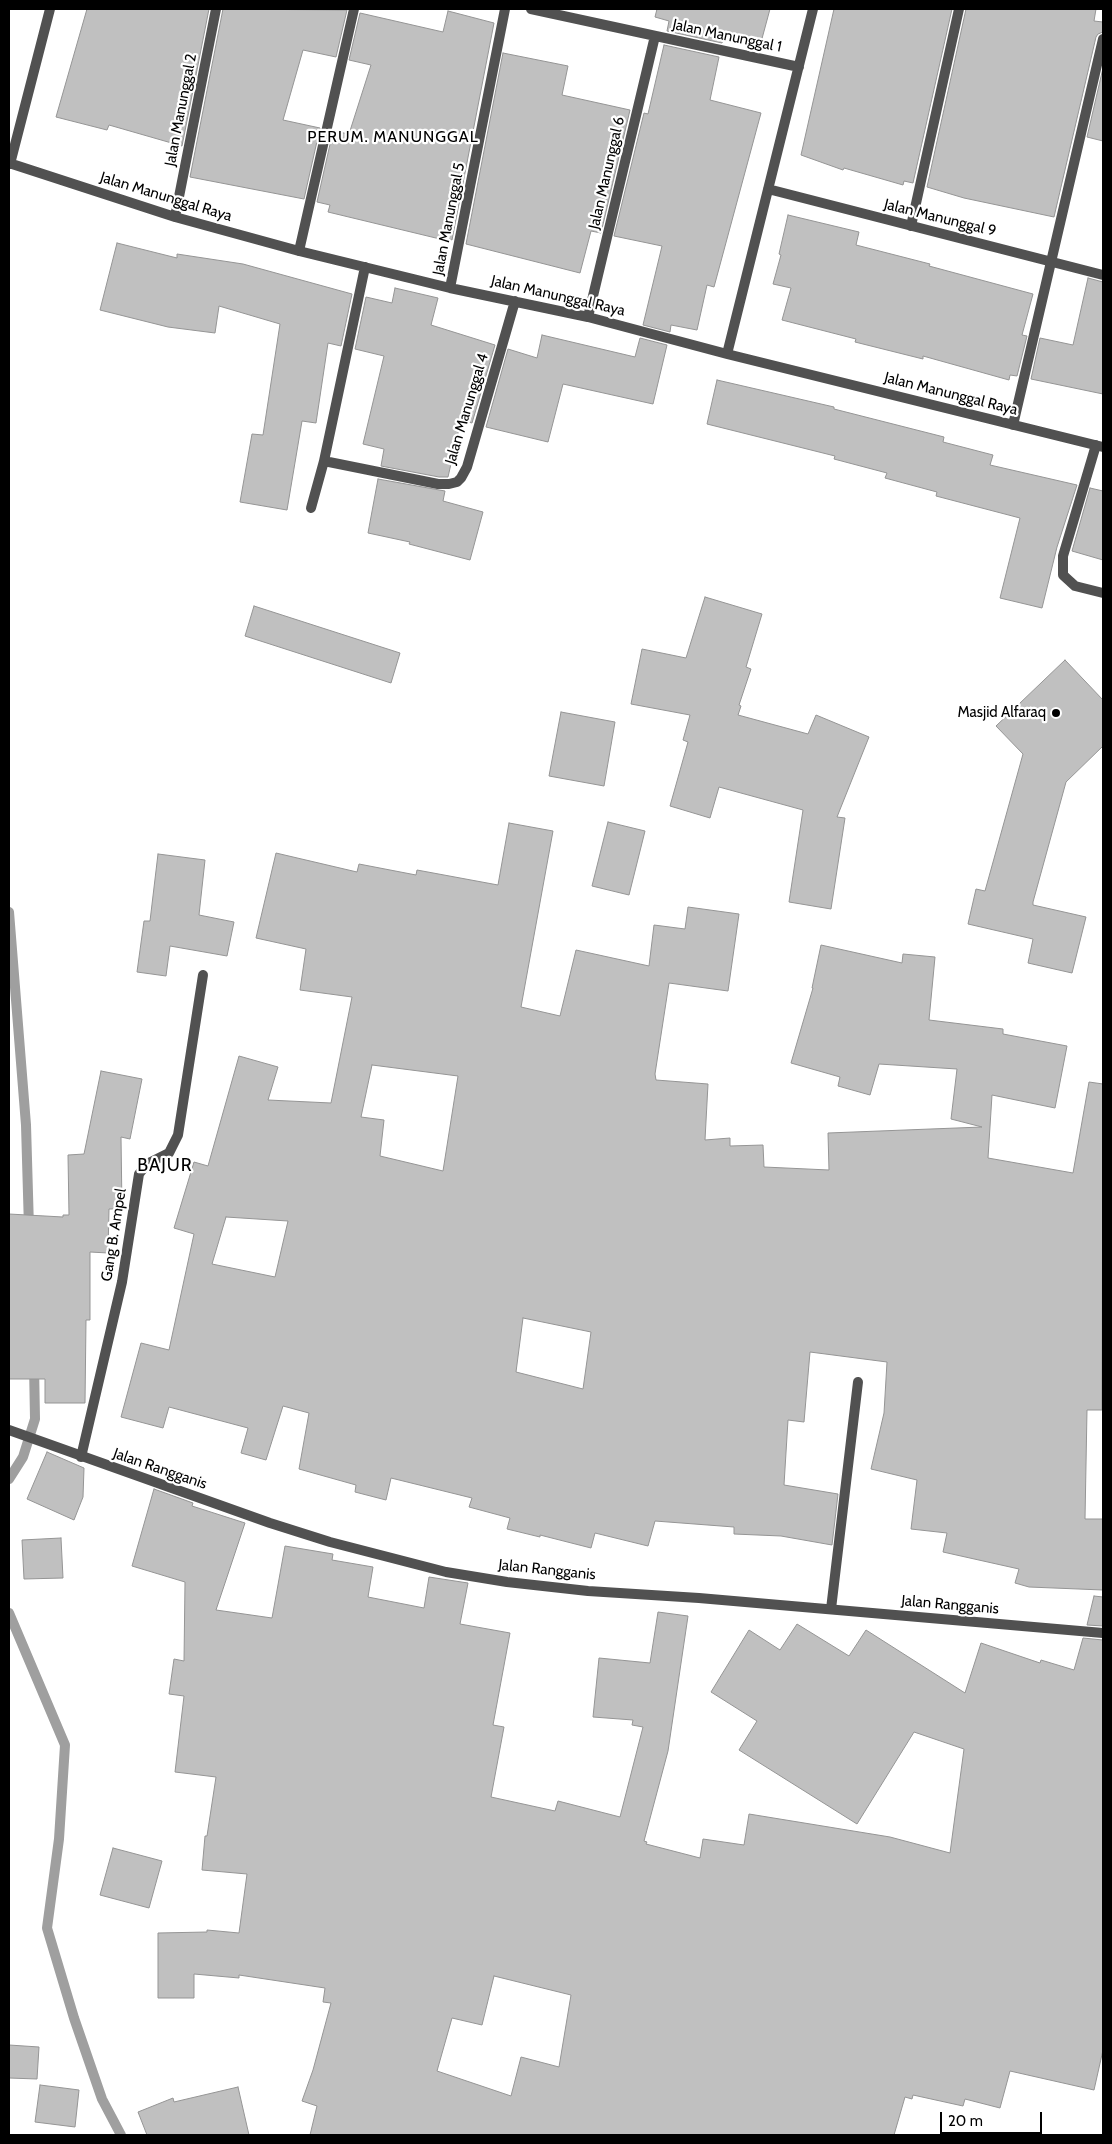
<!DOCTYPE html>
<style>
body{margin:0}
#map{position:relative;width:1112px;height:2144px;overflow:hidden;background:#fff;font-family:Cabin,sans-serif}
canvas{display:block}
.frame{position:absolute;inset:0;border:10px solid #000;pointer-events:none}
.scale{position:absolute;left:940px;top:2112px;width:102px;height:22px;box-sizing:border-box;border:2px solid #000;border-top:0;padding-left:6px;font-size:15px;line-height:18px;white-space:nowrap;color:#000;-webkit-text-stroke:4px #fff;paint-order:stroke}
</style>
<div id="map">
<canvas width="1112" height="2144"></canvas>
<div class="frame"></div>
<div class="scale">20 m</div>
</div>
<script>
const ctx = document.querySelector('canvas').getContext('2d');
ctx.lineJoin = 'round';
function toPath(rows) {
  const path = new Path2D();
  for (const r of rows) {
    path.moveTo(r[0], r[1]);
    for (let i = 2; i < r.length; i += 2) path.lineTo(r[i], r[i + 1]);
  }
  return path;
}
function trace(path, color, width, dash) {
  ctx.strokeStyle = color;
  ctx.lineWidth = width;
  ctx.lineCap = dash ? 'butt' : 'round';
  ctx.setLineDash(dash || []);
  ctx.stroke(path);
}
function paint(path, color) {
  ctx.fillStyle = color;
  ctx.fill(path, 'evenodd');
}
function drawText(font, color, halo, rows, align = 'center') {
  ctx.font = font + ' Cabin,sans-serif';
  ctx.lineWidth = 4.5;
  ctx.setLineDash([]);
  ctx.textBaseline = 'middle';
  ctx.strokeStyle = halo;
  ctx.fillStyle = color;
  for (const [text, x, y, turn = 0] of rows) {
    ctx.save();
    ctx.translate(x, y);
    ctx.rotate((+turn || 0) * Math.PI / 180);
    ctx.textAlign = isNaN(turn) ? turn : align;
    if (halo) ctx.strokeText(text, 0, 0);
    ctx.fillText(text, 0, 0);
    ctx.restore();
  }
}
const stream = toPath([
 [9,912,26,1125,29,1228],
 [9,1479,23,1457,35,1419,34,1365],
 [9,1613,65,1745,59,1839,47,1928,74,2018,102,2099,121,2135]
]);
const building = toPath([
 [87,9,209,9,182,146,109,125,107,130,56,117,87,9],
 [223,9,347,10,336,57,303,50,283,120,320,128,304,199,190,177,223,9],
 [657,9,770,9,760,46,724,36,722,43,667,31,669,21,655,17,657,9],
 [834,9,952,9,913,183,904,181,903,185,844,168,843,170,801,155,834,9],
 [966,9,1096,9,1094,21,1103,22,1103,32,1098,34,1096,37,1054,217,964,198,927,187,966,9],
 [448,11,494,23,452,240,441,237,440,239,328,212,330,205,317,202,333,131,349,134,371,65,349,60,360,13,443,32,448,11],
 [664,45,719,57,710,100,761,113,714,287,707,285,697,330,671,325,670,332,643,325,662,246,614,236,644,113,648,114,664,45],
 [503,53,568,66,562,95,630,110,601,233,591,231,580,273,466,244,503,53],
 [1103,68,1103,141,1087,137,1103,68],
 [788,215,859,232,856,245,930,264,929,266,1033,294,1022,335,1027,336,1017,376,1010,375,1009,380,923,356,923,359,855,342,856,339,782,320,791,288,773,284,781,255,779,254,788,215],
 [117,243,177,258,177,254,243,264,352,294,341,346,328,343,316,423,302,421,287,510,240,502,252,434,263,435,280,324,219,306,215,333,168,327,100,310,117,243],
 [1088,278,1103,282,1103,394,1031,379,1040,338,1073,345,1088,278],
 [395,288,438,298,431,325,495,345,472,423,461,420,448,477,439,477,381,466,384,449,363,444,384,356,355,349,366,297,392,303,395,288],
 [542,335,635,357,640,338,667,345,653,404,563,384,548,442,486,427,508,349,537,358,542,335],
 [717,380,834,407,834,409,944,437,943,442,993,455,990,465,1077,485,1057,547,1042,608,1000,598,1020,518,936,496,937,492,885,478,887,473,834,459,835,456,707,424,717,380],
 [378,479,445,491,443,501,483,512,470,560,409,544,410,542,368,533,378,479],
 [1090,488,1103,491,1103,560,1072,551,1090,488],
 [705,597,762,614,746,667,751,669,739,705,741,706,738,715,808,734,816,715,869,737,837,817,845,818,831,909,789,902,803,810,719,787,710,818,670,806,688,742,683,740,690,715,631,704,642,649,686,658,705,597],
 [254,606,400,653,391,683,245,636,254,606],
 [1065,660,1103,700,1103,746,1066,782,1033,902,1033,905,1086,917,1072,973,1028,963,1033,939,968,924,976,889,985,891,1023,754,996,726,1065,660],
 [561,712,615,722,604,786,549,776,561,712],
 [608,822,645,831,629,895,592,886,608,822],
 [509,823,553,831,521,1007,560,1016,576,950,649,966,654,925,685,929,688,907,739,914,728,991,669,983,655,1074,656,1080,708,1084,705,1140,730,1138,730,1146,763,1145,764,1167,829,1170,828,1133,982,1127,951,1119,957,1069,879,1064,870,1095,838,1086,840,1077,791,1063,813,988,812,988,821,945,902,963,903,954,935,957,929,1020,1003,1029,1003,1034,1067,1046,1055,1108,992,1095,988,1158,1073,1173,1089,1082,1103,1084,1102,1410,1087,1410,1085,1519,1103,1519,1103,1590,1029,1587,1015,1583,1019,1569,943,1552,947,1533,911,1529,917,1480,871,1469,884,1413,887,1362,810,1352,804,1422,788,1420,784,1485,838,1494,832,1545,781,1536,734,1534,734,1527,655,1521,648,1546,595,1533,591,1548,540,1535,540,1537,507,1529,510,1518,469,1507,472,1498,391,1478,386,1500,355,1492,356,1485,299,1469,309,1413,283,1406,266,1460,241,1453,248,1428,169,1407,163,1428,121,1417,141,1343,169,1350,194,1234,174,1228,194,1162,208,1166,239,1056,278,1067,268,1100,331,1103,352,997,300,990,306,949,256,938,276,853,357,872,359,864,416,875,417,870,498,885,509,823],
 [372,1065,458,1076,443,1171,380,1156,384,1120,361,1117,372,1065],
 [226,1217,288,1221,275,1277,212,1264,226,1217],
 [523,1318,591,1332,583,1389,516,1372,523,1318],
 [158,854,205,860,199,915,234,922,227,956,170,946,166,976,137,972,144,921,150,921,158,854],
 [101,1071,142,1079,130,1139,121,1137,122,1209,109,1209,108,1253,90,1252,90,1320,86,1320,85,1403,45,1403,45,1379,9,1379,9,1214,63,1217,63,1215,69,1215,68,1155,84,1154,101,1071],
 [47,1452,84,1468,83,1497,74,1520,27,1499,47,1452],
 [154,1489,193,1503,192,1506,245,1523,216,1610,272,1618,285,1546,333,1554,332,1560,373,1567,368,1597,424,1608,429,1577,468,1583,460,1624,510,1633,493,1725,504,1727,491,1797,555,1811,558,1801,620,1817,643,1727,632,1725,633,1720,593,1717,599,1658,650,1663,658,1612,688,1616,668,1751,644,1841,647,1842,646,1844,700,1858,703,1839,744,1845,749,1814,890,1837,950,1853,964,1749,914,1732,857,1824,739,1750,757,1721,711,1692,749,1630,780,1650,797,1624,849,1656,866,1630,965,1693,981,1643,1040,1663,1041,1660,1074,1670,1083,1638,1103,1640,1103,2050,1094,2090,1010,2071,1000,2108,965,2099,963,2106,913,2095,912,2099,905,2097,894,2135,310,2135,317,2106,302,2101,313,2070,331,2003,323,2002,325,1988,239,1975,239,1978,194,1974,194,1998,158,1998,158,1933,207,1932,207,1930,239,1933,247,1874,202,1870,205,1836,207,1836,216,1777,175,1772,184,1696,169,1694,174,1659,184,1661,185,1582,132,1566,154,1489],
 [494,1976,571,1995,559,2067,521,2057,511,2096,437,2071,452,2018,482,2025,494,1976],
 [61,1538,63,1578,24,1579,22,1540,61,1538],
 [1094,1596,1103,1597,1103,1626,1087,1625,1094,1596],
 [113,1848,162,1861,149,1908,100,1895,113,1848],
 [9,2045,39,2047,37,2079,9,2078,9,2045],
 [40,2085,79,2090,75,2127,35,2122,40,2085],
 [238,2087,249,2135,147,2135,138,2112,173,2098,174,2102,238,2087]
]);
const minor = toPath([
 [531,9,799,67],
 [9,163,175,217,299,251,450,288,588,317,727,354,1103,447],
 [10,164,50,9],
 [768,189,1103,275],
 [175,217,216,9],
 [911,226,959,9],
 [299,251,354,9],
 [450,288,505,9],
 [588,317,655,36],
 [727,354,813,9],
 [1013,425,1103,39],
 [1096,445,1063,556,1063,575,1075,586,1103,593],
 [324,461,438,484,449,484,457,482,461,478,467,467,515,301],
 [311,508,324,461,365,267],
 [81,1457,122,1282,139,1174,147,1164,169,1153,178,1135,203,975],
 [831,1609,858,1382]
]);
const tertiary = toPath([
 [9,1430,270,1523,330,1542,446,1572,507,1582,588,1591,699,1598,1103,1633]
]);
const markers = [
 [1056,713,5,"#000"]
];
const streetNames = [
 ["Jalan Manunggal 1",727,36,12],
 ["Jalan Manunggal 2",181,110,-79],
 ["Jalan Manunggal 6",607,173,-77],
 ["Jalan Manunggal Raya",166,197,17],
 ["Jalan Manunggal 9",940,218,14],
 ["Jalan Manunggal 5",449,219,-79],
 ["Jalan Manunggal Raya",558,296,13],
 ["Jalan Manunggal Raya",951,394,14],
 ["Jalan Manunggal 4",467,409,-73],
 ["Gang B. Ampel",114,1235,-81],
 ["Jalan Rangganis",160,1469,19],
 ["Jalan Rangganis",547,1570,6],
 ["Jalan Rangganis",950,1605,5]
];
const poiNames = [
 ["Masjid Alfaraq",1046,713]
];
const neighbourhoodNames = [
 ["PERUM. MANUNGGAL",393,137]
];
const quarterNames = [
 ["BAJUR",165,1166]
];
trace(stream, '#9f9f9f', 10);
paint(building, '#c0c0c0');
trace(building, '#959595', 1);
trace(minor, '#515151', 10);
trace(tertiary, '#515151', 10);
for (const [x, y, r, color] of markers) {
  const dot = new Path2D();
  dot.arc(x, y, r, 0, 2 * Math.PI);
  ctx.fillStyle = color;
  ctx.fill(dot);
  trace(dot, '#fff', 2);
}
drawText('15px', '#000', '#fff', streetNames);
drawText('15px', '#000', '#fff', poiNames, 'right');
ctx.letterSpacing = '1px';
drawText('16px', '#000', '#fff', neighbourhoodNames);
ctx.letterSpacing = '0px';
ctx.letterSpacing = '1px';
drawText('18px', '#000', '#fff', quarterNames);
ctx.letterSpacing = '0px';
</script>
